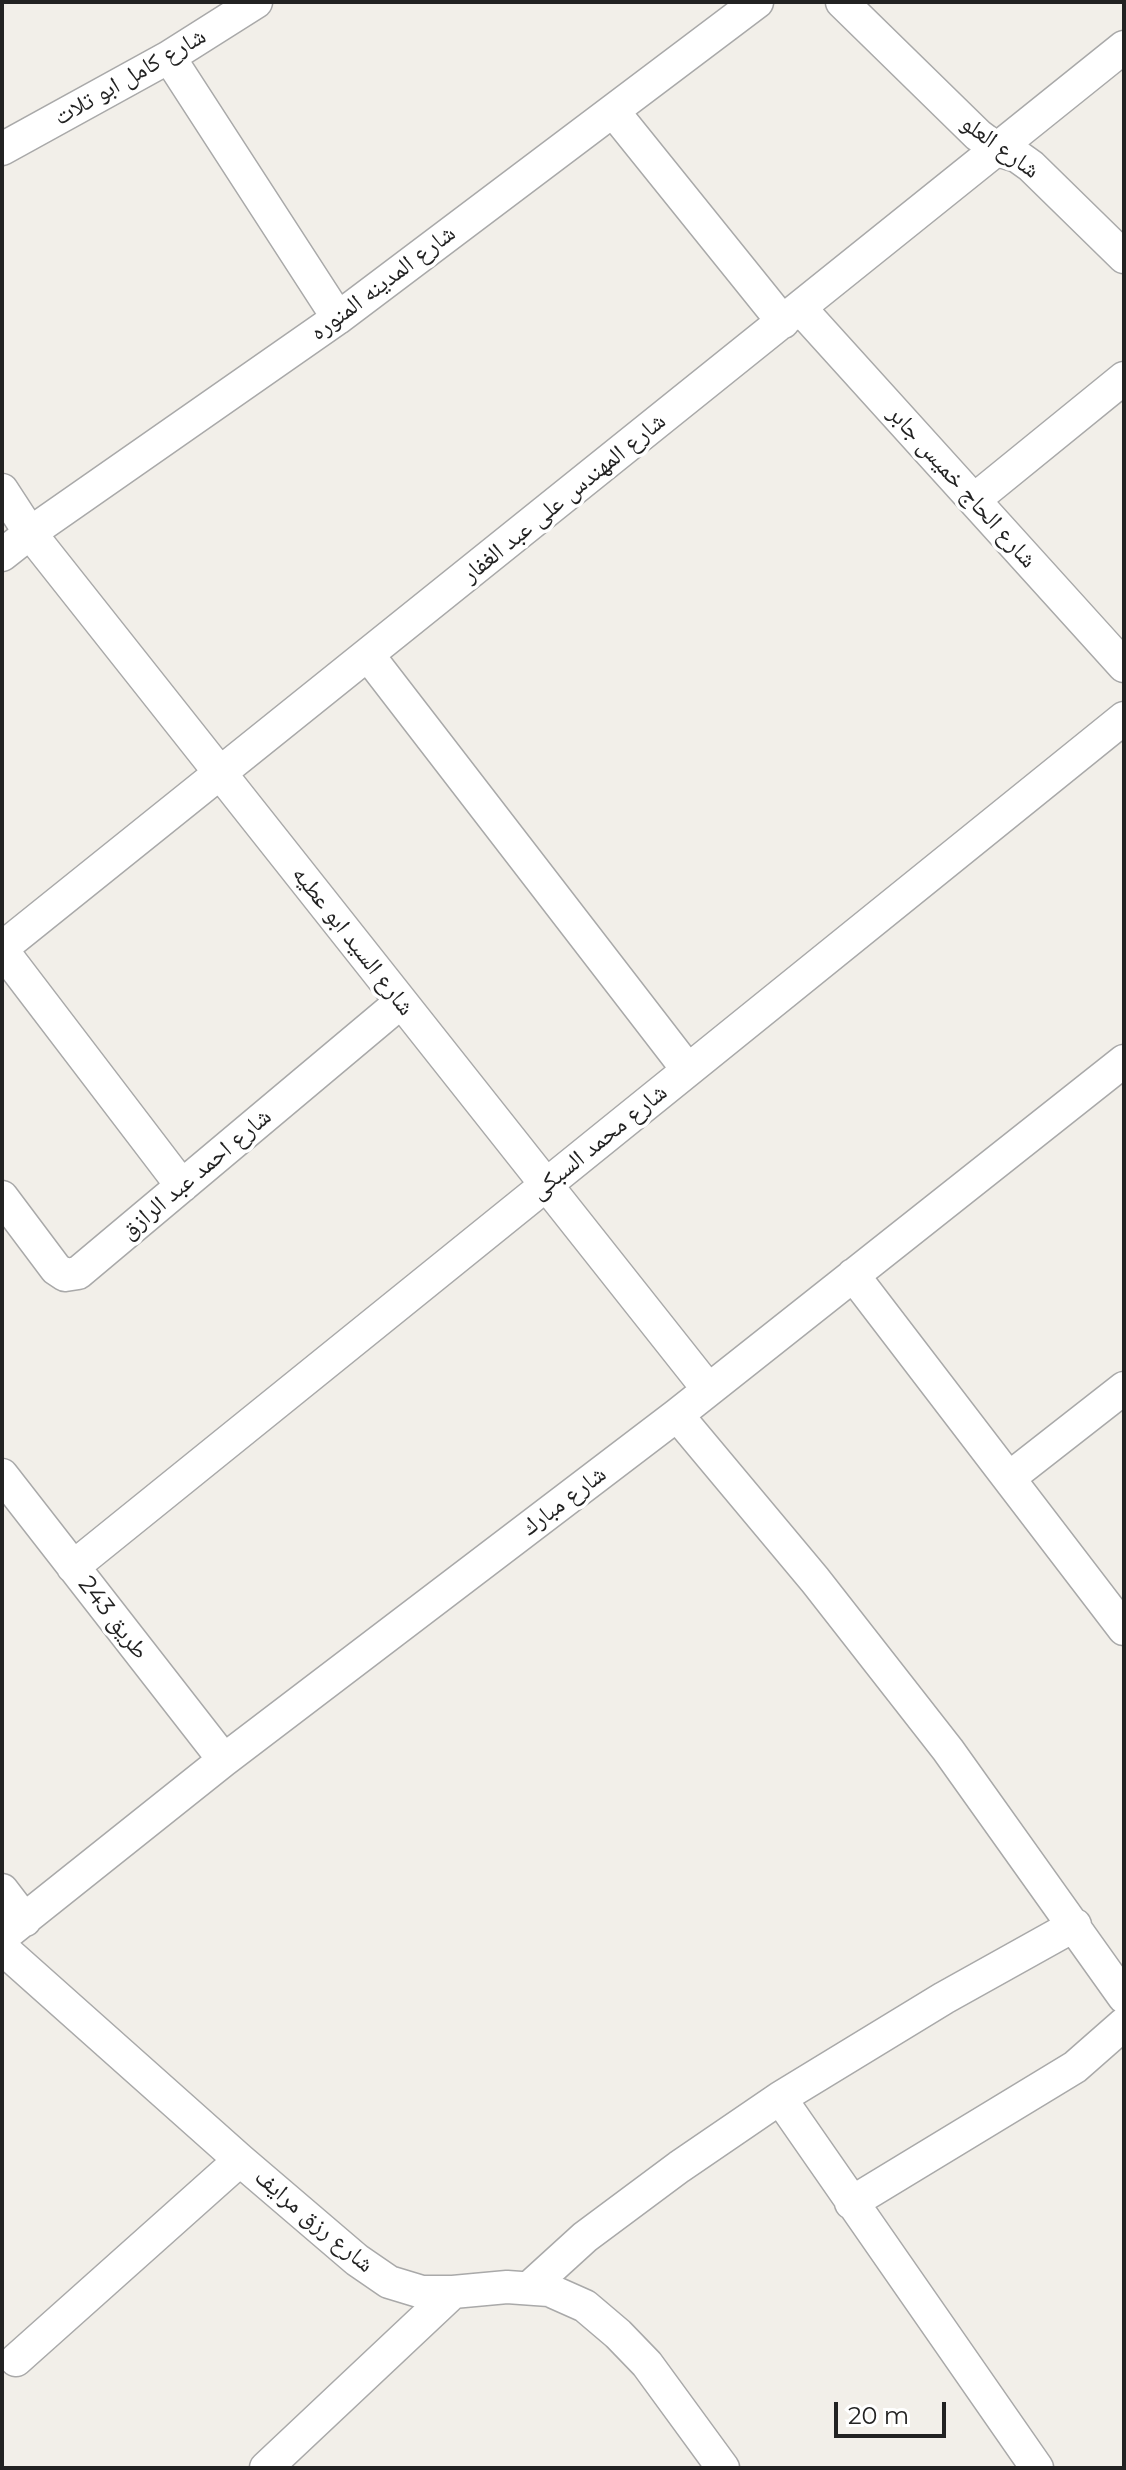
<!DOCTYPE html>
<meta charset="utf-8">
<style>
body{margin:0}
#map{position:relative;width:1126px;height:2470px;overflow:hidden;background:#f2efe9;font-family:Montserrat,sans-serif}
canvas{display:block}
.frame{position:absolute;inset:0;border:4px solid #222;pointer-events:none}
.scale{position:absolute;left:834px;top:2402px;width:112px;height:36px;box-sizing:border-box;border:4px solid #222;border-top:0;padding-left:10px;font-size:24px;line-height:28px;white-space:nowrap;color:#222;-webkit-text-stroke:6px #fff;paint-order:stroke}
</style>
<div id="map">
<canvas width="1126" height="2470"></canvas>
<div class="frame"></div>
<div class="scale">20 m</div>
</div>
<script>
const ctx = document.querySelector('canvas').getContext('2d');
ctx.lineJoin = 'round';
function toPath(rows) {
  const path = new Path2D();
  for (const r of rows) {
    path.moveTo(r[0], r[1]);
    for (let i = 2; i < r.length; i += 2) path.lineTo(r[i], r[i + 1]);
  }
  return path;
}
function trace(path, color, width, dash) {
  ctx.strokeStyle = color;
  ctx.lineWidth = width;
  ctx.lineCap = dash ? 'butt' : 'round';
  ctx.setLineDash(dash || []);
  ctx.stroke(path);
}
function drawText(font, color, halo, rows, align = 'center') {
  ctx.font = font + ' Montserrat,"Noto Naskh Arabic",sans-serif';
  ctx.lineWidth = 7;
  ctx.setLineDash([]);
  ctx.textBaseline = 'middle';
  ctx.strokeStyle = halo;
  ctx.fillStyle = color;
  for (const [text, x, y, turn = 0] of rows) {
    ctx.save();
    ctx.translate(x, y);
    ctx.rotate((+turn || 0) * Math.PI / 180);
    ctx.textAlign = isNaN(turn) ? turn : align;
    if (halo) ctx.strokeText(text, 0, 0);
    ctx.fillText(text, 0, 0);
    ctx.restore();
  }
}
const minor = toPath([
 [842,2,978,135,998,150,1017,156,1031,166,1124,257],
 [169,57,338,318],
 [613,111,783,322],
 [2,149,169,57,256,2],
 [800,308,1124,666],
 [2,490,30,533,708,1389],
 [974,500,1124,378],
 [2,555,30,533,338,318,757,2],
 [368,655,688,1070],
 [2,948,1124,47],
 [2,950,182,1186],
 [2,1197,56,1269,65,1275,78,1273,401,1002],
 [853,1275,1124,1629],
 [677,1415,815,1580,948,1750,1124,1997],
 [2,1475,224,1760],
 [1009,1478,1124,1388],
 [73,1567,1124,718],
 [2,1890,25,1920],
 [2,1937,224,1760,677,1415,1124,1061],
 [2,1948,240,2160,357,2260,389,2282,422,2292,453,2292,507,2287,549,2290,585,2306,618,2334,647,2364,723,2468],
 [780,2098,1037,2468],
 [851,2203,1075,2067,1124,2024],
 [529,2288,585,2237,679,2167,780,2098,944,1998,1075,1925],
 [16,2360,240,2160],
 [266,2468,453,2292]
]);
const streetNames = [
 ["شارع كامل ابو تلات",130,77,-30],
 ["شارع العلو",1000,147,36],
 ["شارع المدينه المنوره",383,283,-37],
 ["شارع الحاج خميس جابر",962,487,48],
 ["شارع المهندس على عبد الغفار",564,498,-39],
 ["شارع السيد ابو عطيه",353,941,52],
 ["شارع محمد السبكى",599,1142,-39],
 ["شارع احمد عبد الرازق",196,1174,-40],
 ["شارع مبارك",564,1501,-37],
 ["طريق 243",113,1618,52],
 ["شارع رزق مرايف",314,2221,40]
];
trace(minor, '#a9a9a9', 35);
trace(minor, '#fff', 32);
drawText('24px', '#222', '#fff', streetNames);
</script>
